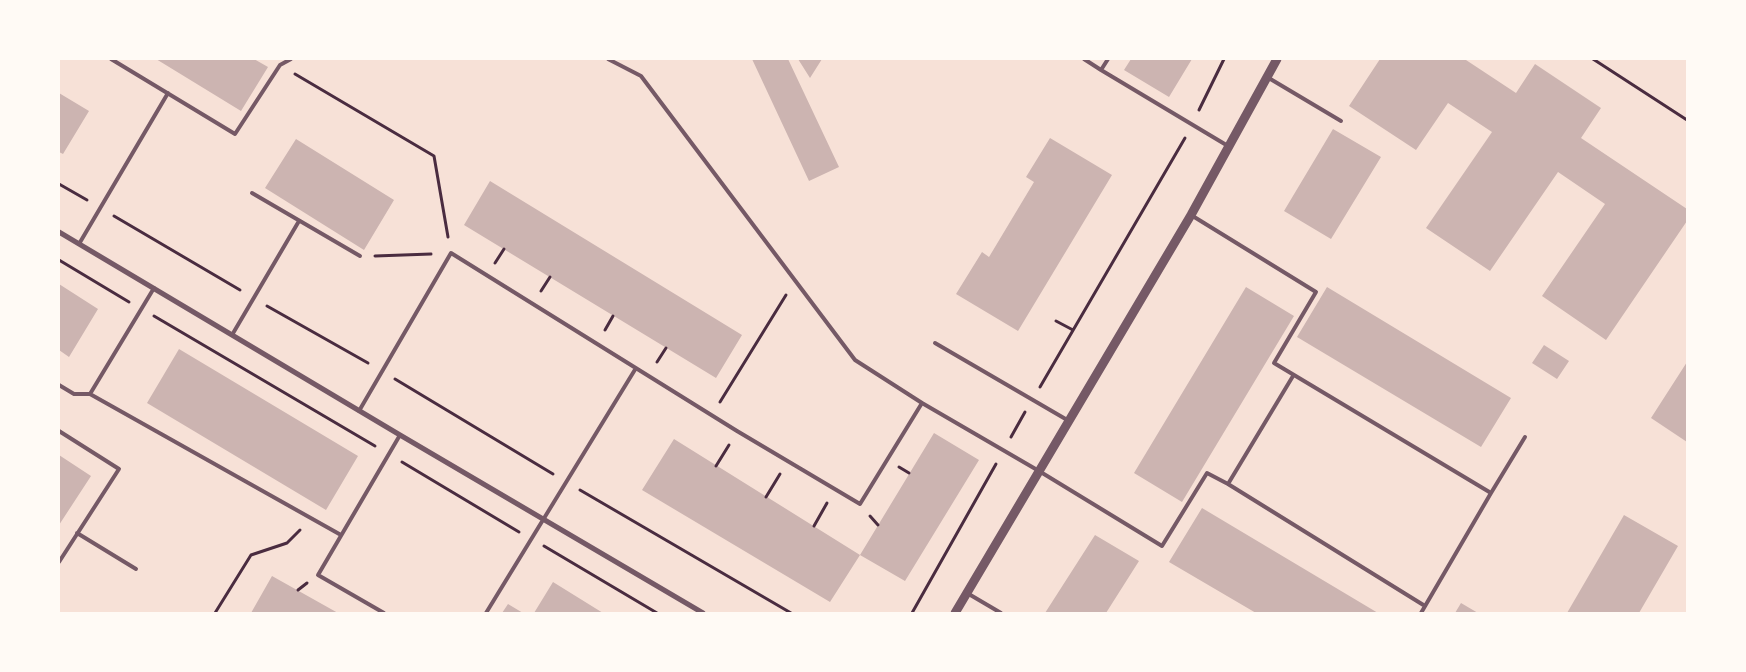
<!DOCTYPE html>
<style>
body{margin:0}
#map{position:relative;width:1746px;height:672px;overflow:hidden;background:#f7e1d7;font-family:"Sofia Sans Condensed",sans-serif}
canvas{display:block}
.frame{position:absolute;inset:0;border:60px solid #fffaf5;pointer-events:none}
</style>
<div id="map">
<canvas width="1746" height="672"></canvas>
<div class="frame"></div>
</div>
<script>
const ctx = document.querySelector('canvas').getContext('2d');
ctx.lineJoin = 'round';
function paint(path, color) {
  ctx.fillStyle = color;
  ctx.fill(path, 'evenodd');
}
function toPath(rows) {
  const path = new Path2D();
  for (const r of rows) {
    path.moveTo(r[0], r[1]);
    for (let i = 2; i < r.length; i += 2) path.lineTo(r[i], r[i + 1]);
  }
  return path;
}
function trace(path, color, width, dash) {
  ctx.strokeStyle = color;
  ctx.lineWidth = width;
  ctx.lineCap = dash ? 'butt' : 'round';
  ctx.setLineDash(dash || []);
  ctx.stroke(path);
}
const building = toPath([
 [156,59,254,59,268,67,241,111],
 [752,59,788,59,839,167,809,181],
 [798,59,822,59,810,78],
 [1131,59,1192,59,1169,97,1124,70],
 [1380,59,1467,59,1466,60,1516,93,1535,64,1601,108,1581,138,1687,209,1687,221,1606,340,1542,296,1605,204,1558,172,1490,271,1426,228,1492,132,1448,103,1416,150,1349,106],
 [59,93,89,111,63,154,59,152],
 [1333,129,1381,157,1331,239,1284,211],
 [1050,138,1112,175,1018,331,956,294,982,252,989,257,1034,182,1026,177],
 [296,139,394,200,364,250,265,188],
 [490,181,742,335,716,378,464,225],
 [59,284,98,309,69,357,59,350],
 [1246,287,1294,316,1182,502,1134,473],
 [1327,287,1511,398,1481,447,1297,337],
 [1544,345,1569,361,1557,379,1532,363],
 [179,349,358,456,326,510,147,403],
 [1687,362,1687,442,1651,418],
 [934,433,979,460,905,581,860,555],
 [674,439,860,555,830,602,642,490],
 [59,455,91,476,59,525],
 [1202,508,1378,613,1256,613,1169,562],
 [1624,515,1678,546,1639,613,1567,613],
 [1095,535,1139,561,1106,613,1045,613],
 [272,576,338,613,251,613],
 [553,582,603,613,534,613],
 [1461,603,1478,613,1455,613],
 [508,604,523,613,502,613]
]);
const path = toPath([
 [1593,59,1687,120],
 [295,74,434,156,448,237],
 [1199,110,1224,59],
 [59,184,87,200],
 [114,216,240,290],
 [375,256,431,254],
 [59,260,129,302],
 [495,263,504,249],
 [541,291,550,277],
 [267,306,368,363],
 [154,316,375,446],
 [1056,321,1073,330],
 [605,330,613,316],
 [657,362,666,348],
 [395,379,553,474],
 [1040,387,1185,138],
 [720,402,786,295],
 [1011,437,1025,412],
 [402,462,519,532],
 [716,466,729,445],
 [899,467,909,473],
 [580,490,791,613],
 [766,497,780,474],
 [870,516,878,525],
 [814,526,827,503],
 [544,546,657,613],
 [298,590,307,583],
 [215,613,251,555,287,543,300,530],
 [912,613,996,464]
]);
const service = toPath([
 [111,59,235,134,280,65,291,59],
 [608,59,641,76,855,360,922,403],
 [1084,59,1101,70],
 [1108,59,1101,70,1228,146],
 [1267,77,1341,121],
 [252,193,360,256],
 [1191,215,1316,292,1274,363,1491,493,1421,613],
 [79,244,168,93],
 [232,335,299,221],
 [935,343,1069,421],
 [1293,376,1228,484,1425,606],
 [59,385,74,394,90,394,341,535],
 [90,394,154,288],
 [359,411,451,253,737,431,860,504,922,403,1039,471,1162,546,1207,473,1228,484],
 [59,431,119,469,59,562],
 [1491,493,1525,437],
 [77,533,136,569],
 [967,593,1001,613],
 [384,613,318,575,400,435],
 [486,613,636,368]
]);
const minor = toPath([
 [59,232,400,435,703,613]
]);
const tertiary = toPath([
 [955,613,1191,215,1277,59]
]);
paint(building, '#ccb4b1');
trace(path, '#4a2c40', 3);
trace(service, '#755966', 4);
trace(minor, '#755966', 5);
trace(tertiary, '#755966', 9);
</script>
